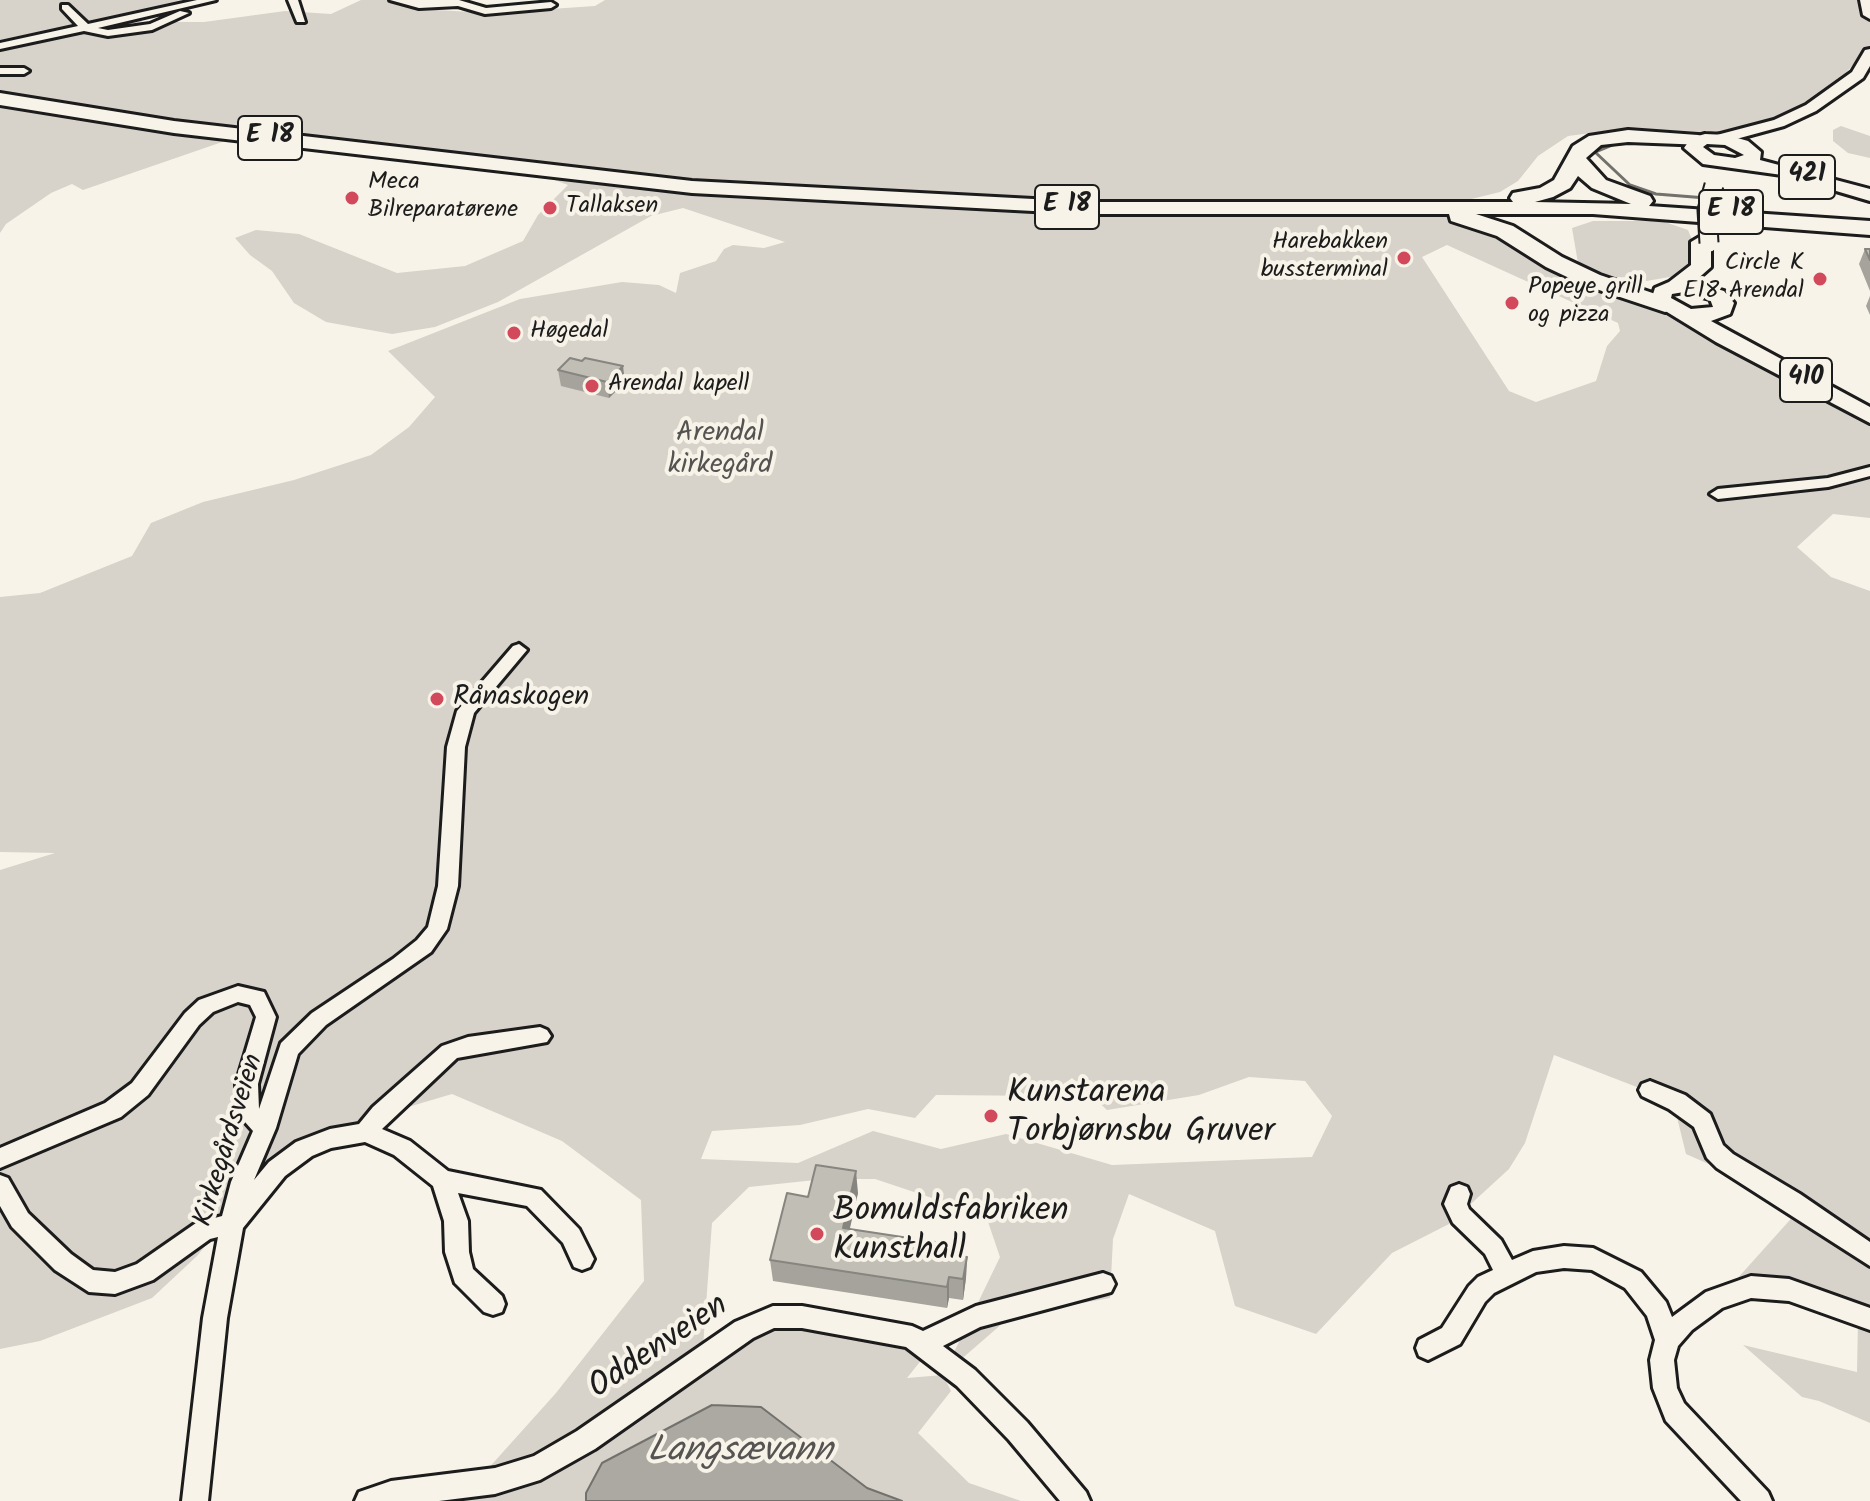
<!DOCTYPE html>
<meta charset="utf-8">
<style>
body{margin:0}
canvas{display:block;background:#f7f3e8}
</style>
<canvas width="1870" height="1501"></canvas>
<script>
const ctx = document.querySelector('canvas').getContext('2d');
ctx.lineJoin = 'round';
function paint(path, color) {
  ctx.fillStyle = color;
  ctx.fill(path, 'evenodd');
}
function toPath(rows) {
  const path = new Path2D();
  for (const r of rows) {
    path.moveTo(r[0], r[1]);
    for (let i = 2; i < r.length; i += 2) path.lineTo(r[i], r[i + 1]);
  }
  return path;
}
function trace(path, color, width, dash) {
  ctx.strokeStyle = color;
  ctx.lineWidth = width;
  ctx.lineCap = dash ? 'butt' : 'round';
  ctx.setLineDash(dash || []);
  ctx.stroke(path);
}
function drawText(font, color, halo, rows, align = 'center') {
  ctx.font = font + ' Kalam,sans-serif';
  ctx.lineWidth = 8;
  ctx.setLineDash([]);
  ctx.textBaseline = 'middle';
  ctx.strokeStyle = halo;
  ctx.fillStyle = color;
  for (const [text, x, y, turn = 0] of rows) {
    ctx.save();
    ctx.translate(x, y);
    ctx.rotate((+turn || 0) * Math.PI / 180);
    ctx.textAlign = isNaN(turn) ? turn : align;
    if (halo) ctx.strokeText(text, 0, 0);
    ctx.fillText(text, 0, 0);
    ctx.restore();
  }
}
const green = toPath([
 [0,0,181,0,184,3,135,18,143,22,204,22,285,11,331,14,361,0,400,0,436,10,491,13,595,6,605,0,1870,0,1870,47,1839,80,1785,115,1743,130,1681,133,1615,130,1568,136,1538,156,1518,181,1500,192,1447,205,1638,299,1696,322,1870,425,1870,518,1833,514,1797,547,1831,577,1870,591,1870,1423,1819,1401,1802,1397,1743,1345,1857,1372,1858,1321,1816,1302,1740,1298,1736,1280,1797,1212,1765,1189,1686,1154,1673,1101,1554,1055,1525,1143,1509,1169,1449,1224,1392,1253,1316,1334,1235,1306,1215,1231,1129,1194,1113,1239,1110,1298,1011,1316,943,1375,951,1391,918,1433,969,1483,1021,1501,902,1501,867,1488,761,1407,586,1493,586,1501,459,1501,556,1393,644,1281,641,1200,562,1141,452,1094,388,1113,259,1172,249,1211,220,1228,197,1256,152,1298,40,1341,0,1349,0,870,55,853,0,852,0,597,40,593,132,556,151,523,203,502,294,480,371,455,409,427,435,397,388,351,520,299,622,282,659,285,676,293,680,273,716,261,724,249,733,245,764,248,785,242,683,208,651,216,498,302,435,327,392,334,326,322,294,303,272,271,250,255,235,238,256,230,299,234,397,273,465,266,523,241,538,215,568,185,528,170,288,143,225,141,83,190,72,184,51,193,6,224,0,233],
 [1447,245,1618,323,1620,331,1607,346,1596,381,1536,402,1509,391,1422,257],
 [1249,1077,1305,1081,1332,1116,1312,1157,1112,1165,1006,1134,941,1149,873,1131,798,1163,701,1159,712,1131,800,1125,868,1109,915,1118,936,1095,1048,1096,1072,1078,1107,1110,1199,1095],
 [825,1179,875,1179,986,1216,1000,1257,943,1375,907,1378,923,1358,908,1347,814,1328,783,1325,703,1347,712,1223,749,1187],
 [1841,126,1870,136,1870,158,1848,153,1833,141,1833,130],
 [1593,221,1662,221,1688,230,1695,247,1687,274,1635,283,1601,275,1578,263,1572,228]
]);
const water = toPath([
 [712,1405,761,1407,867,1488,902,1501,586,1501,586,1493,602,1463,712,1405]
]);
const stream = toPath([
 [1617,143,1595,152,1630,185,1656,194,1706,198],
 [1716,199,1732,198]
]);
const street = toPath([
 [197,0,216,0,98,28,108,30,150,24,180,11,189,13,152,30,108,36,84,31,0,49,0,43,78,26,62,9,62,5,68,5,88,24,197,0],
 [288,0,298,0,305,22,297,22,288,0],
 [390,0,459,0,486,8,551,2,556,5,551,8,485,14,458,6,419,8,390,0],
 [0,68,24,68,29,71,24,74,0,74,0,68],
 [1870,467,1870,476,1828,487,1718,499,1710,494,1718,489,1828,478,1870,467],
 [519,644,527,650,474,713,465,747,458,886,447,929,431,952,326,1025,298,1054,276,1128,254,1180,269,1162,296,1142,330,1129,359,1124,373,1107,442,1046,468,1037,540,1027,547,1030,551,1036,547,1042,457,1058,382,1129,410,1141,448,1171,541,1190,579,1229,594,1259,590,1267,582,1270,574,1267,563,1243,527,1206,458,1193,468,1221,469,1252,473,1269,502,1296,505,1304,502,1312,493,1315,484,1312,455,1283,445,1252,444,1221,433,1186,394,1155,365,1142,331,1148,312,1156,285,1176,243,1228,227,1318,208,1501,182,1501,203,1318,218,1237,210,1239,153,1280,115,1294,89,1292,55,1270,12,1227,0,1206,0,1175,8,1178,28,1213,71,1254,93,1270,115,1272,137,1264,196,1223,222,1216,231,1182,253,1131,237,1113,236,1084,256,1017,250,1005,238,1002,213,1012,199,1025,148,1095,121,1117,0,1168,0,1148,105,1103,132,1083,185,1013,199,1000,238,986,264,992,276,1017,258,1084,259,1109,281,1043,312,1013,393,959,417,940,428,927,438,886,447,747,457,711,513,646,519,644],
 [1650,1081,1685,1095,1710,1114,1723,1145,1733,1154,1800,1194,1870,1242,1870,1266,1717,1168,1707,1158,1694,1127,1669,1109,1642,1096,1639,1090,1642,1084,1650,1081],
 [1459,1184,1467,1187,1470,1194,1467,1204,1469,1209,1501,1240,1512,1260,1533,1251,1564,1246,1593,1248,1641,1272,1666,1302,1672,1317,1706,1292,1751,1276,1789,1279,1870,1308,1870,1330,1789,1301,1751,1298,1722,1308,1692,1330,1678,1346,1674,1360,1677,1388,1684,1403,1768,1492,1772,1501,1741,1501,1666,1421,1653,1388,1650,1360,1655,1340,1647,1316,1625,1288,1592,1270,1564,1268,1536,1272,1494,1293,1485,1302,1460,1344,1428,1360,1419,1356,1416,1348,1419,1340,1442,1328,1469,1286,1478,1277,1493,1270,1485,1254,1453,1223,1444,1204,1451,1187,1459,1184],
 [1103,1273,1111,1276,1115,1284,1111,1292,980,1327,943,1346,975,1370,1027,1422,1086,1492,1090,1501,1060,1501,1009,1440,957,1386,906,1347,802,1328,774,1328,753,1338,595,1449,540,1480,495,1494,439,1501,355,1501,359,1492,391,1481,495,1468,534,1456,577,1431,735,1322,773,1306,802,1306,912,1326,923,1331,976,1306,1103,1273]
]);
const secondary = toPath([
 [1860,0,1870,0,1870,19,1863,15,1860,0],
 [1870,49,1870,66,1863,78,1816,111,1784,126,1718,144,1710,139,1713,136,1774,120,1806,105,1852,72,1865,50,1870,49]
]);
const primary = toPath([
 [1705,134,1727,135,1748,141,1761,152,1760,160,1870,189,1870,201,1782,175,1703,164,1684,148,1691,138,1705,134],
 [1707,144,1725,145,1744,155,1735,158,1714,155,1703,147,1707,144],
 [1701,236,1711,242,1711,267,1694,282,1724,291,1734,303,1730,314,1711,321,1870,407,1870,423,1716,342,1654,304,1651,300,1655,288,1669,282,1691,265,1691,242,1701,236],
 [1684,292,1710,299,1713,307,1691,309,1671,298,1672,294,1684,292]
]);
const highway = toPath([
 [0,93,174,121,692,181,1090,202,1513,202,1510,198,1513,193,1540,188,1554,180,1573,146,1589,136,1628,130,1698,135,1705,137,1708,141,1705,145,1628,142,1601,145,1586,158,1606,180,1650,196,1653,201,1649,206,1870,221,1870,235,1593,214,1476,214,1513,226,1562,257,1600,275,1673,300,1677,305,1673,310,1665,312,1584,285,1546,267,1497,236,1451,221,1449,214,1090,214,692,193,174,133,0,105,0,93],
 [1578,176,1592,188,1631,204,1535,202,1553,197,1570,188,1578,176]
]);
const primaryBridge = toPath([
 [1709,243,1707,210,1714,185]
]);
const wall = toPath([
 [1865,249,1870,249,1870,291,1859,264],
 [1870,296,1870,315,1866,306],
 [558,370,625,382,609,398,561,386],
 [858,1193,849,1229,955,1245,954,1255,967,1257,966,1278,963,1300,949,1298,947,1308,773,1281,770,1260,808,1197]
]);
const shadedWall = toPath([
 [623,366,625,382,609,398,607,382],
 [856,1171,858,1193,845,1250,843,1228],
 [967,1257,966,1278,963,1300,963,1279],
 [949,1277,949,1298,947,1308,947,1287]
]);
const building = toPath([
 [1865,249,1870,249,1870,260,1865,249],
 [570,358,582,361,585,358,623,366,607,382,558,370,570,358],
 [816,1165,856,1171,843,1228,955,1245,953,1255,967,1257,963,1279,949,1277,947,1287,770,1260,787,1193,808,1197,816,1165]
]);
const markers = [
 [352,198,8,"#d1495b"],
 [550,208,8,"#d1495b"],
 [1404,258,8,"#d1495b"],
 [1820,279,8,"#d1495b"],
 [1512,303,8,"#d1495b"],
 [514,333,8,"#d1495b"],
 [592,386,8,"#d1495b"],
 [437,699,8,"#d1495b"],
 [991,1116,8,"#d1495b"],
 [817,1234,8,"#d1495b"]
];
const farPoinames = [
 ["Meca",368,184],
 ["Bilreparatørene",368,212],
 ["Tallaksen",566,208],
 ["Harebakken",1388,244,"right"],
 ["bussterminal",1388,272,"right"],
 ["Circle K",1804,265,"right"],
 ["E18 Arendal",1804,293,"right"],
 ["Popeye grill",1528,289],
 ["og pizza",1528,317],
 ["Høgedal",530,333],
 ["Arendal kapell",608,386]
];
const shields = [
 [270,138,64],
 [1807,177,56],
 [1067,207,64],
 [1731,212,64],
 [1806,380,52]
];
const shieldNames = [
 ["E 18",270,138],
 ["421",1807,177],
 ["E 18",1067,207],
 ["E 18",1731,212],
 ["410",1806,380]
];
const parkNames = [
 ["Arendal",720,435],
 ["kirkegård",720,467]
];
const poiNames = [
 ["Rånaskogen",453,699]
];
const streetNames = [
 ["Kirkegårdsveien",231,1141,-73]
];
const nearPoinames = [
 ["Kunstarena",1007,1096],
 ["Torbjørnsbu Gruver",1007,1135],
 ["Bomuldsfabriken",833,1214],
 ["Kunsthall",833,1253]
];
const nearStreetnames = [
 ["Oddenveien",660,1349,-34]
];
const nearWaternames = [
 ["Langsævann",740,1454]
];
paint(green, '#d7d3cb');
paint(water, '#aca9a2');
trace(water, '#72716c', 2);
trace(stream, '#72716c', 3);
trace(street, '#1c1c1c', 6);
trace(secondary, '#1c1c1c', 6);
trace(primary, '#1c1c1c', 6);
trace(highway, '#1c1c1c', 6);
paint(street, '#f7f3e8');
paint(secondary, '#f7f3e8');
paint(primary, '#f7f3e8');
paint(highway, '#f7f3e8');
trace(primaryBridge, '#1c1c1c', 21, []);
trace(primaryBridge, '#f7f3e8', 17);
paint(wall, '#a5a39c');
paint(shadedWall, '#86857f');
paint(building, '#c0beb5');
trace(building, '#86857f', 2);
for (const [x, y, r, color] of markers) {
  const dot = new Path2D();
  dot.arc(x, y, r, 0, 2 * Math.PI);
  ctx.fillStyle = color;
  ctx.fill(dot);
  trace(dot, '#f7f3e8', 3);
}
drawText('24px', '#1c1c1c', '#f7f3e8', farPoinames, 'left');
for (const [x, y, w] of shields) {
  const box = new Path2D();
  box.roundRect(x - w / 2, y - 22, w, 44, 6);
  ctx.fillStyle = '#f7f3e8';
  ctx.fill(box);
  trace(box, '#1c1c1c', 2);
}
drawText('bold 26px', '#1c1c1c', null, shieldNames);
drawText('28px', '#545351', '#f7f3e8', parkNames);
drawText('28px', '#1c1c1c', '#f7f3e8', poiNames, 'left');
drawText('28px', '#1c1c1c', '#f7f3e8', streetNames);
drawText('34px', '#1c1c1c', '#f7f3e8', nearPoinames, 'left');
drawText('34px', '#1c1c1c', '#f7f3e8', nearStreetnames);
drawText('italic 36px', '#565452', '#f7f3e8', nearWaternames);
</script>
